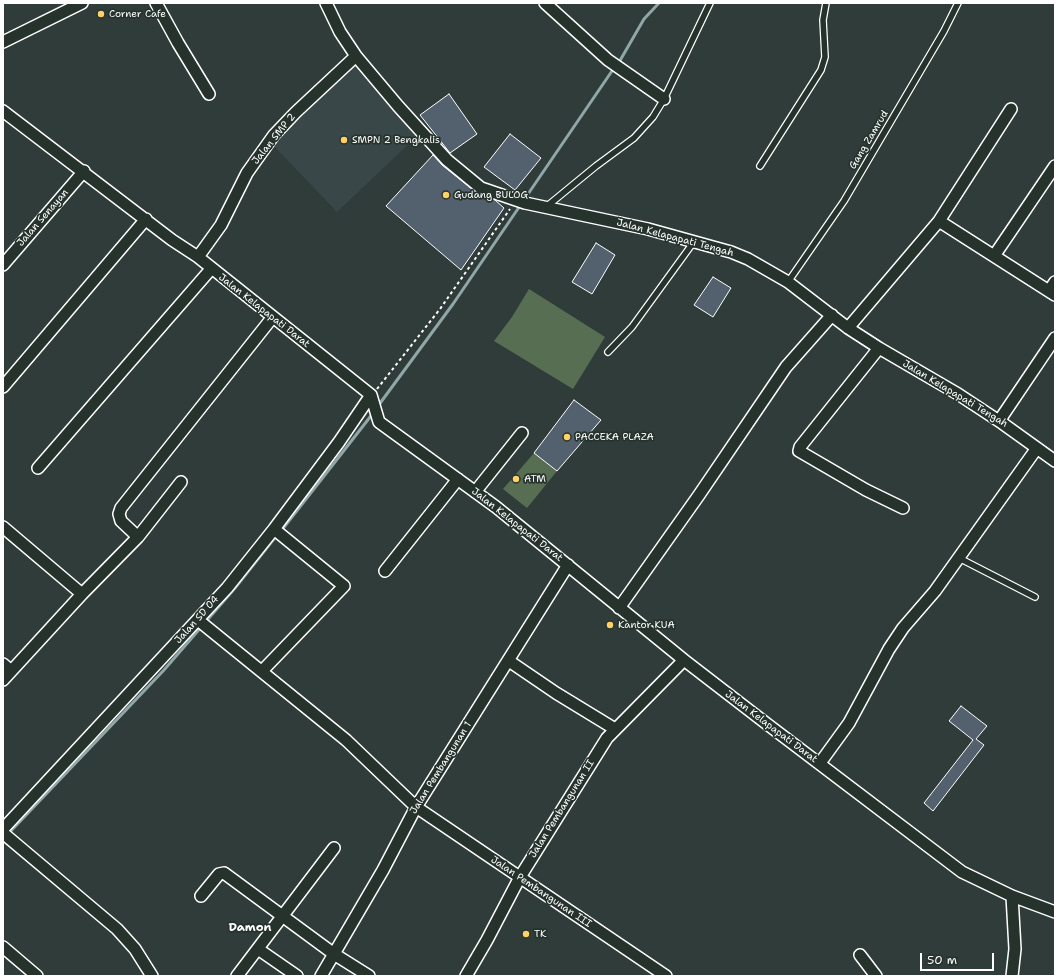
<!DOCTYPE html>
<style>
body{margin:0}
#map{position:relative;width:1058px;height:979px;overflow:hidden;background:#2f3c3a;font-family:"Shantell Sans",sans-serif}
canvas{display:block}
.frame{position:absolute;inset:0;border:4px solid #fff;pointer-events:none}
.scale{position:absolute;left:920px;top:953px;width:74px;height:18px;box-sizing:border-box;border:2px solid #fff;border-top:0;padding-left:5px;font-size:12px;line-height:14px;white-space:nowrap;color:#fff;-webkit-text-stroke:3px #26332d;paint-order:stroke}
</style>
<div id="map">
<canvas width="1058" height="979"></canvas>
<div class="frame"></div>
<div class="scale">50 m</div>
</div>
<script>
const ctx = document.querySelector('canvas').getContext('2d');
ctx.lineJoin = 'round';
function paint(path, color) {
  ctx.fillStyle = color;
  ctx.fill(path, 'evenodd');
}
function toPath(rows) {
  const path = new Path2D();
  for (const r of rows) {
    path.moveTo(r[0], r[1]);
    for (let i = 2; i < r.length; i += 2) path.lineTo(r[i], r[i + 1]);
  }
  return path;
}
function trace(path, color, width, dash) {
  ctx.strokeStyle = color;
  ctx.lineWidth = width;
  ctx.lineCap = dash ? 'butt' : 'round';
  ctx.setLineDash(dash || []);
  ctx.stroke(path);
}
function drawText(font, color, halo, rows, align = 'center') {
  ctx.font = font + ' "Shantell Sans",sans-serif';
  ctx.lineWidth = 3.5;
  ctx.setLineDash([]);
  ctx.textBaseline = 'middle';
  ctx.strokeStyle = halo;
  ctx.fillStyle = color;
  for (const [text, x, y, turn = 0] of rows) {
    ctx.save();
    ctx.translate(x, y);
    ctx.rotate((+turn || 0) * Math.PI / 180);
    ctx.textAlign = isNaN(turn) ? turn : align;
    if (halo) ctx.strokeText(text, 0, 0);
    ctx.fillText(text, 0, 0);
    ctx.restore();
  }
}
const built = toPath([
 [355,63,417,136,337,212,271,143]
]);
const green = toPath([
 [529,289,605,337,573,389,494,341,512,317],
 [534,453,557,471,527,508,503,489]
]);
const stream = toPath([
 [618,64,644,19,659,3],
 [378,406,453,304,614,68],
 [281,531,374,412],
 [8,834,164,670,235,588,277,535]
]);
const building = toPath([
 [449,94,477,134,450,153,420,115,449,94],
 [510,134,541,158,515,190,484,167,510,134],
 [433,155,442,165,477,193,495,200,504,208,461,270,386,206,433,155],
 [596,243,615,255,592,294,572,282,596,243],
 [713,277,731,288,713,317,694,305,713,277],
 [574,400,601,420,557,471,534,453,574,400],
 [961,706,987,726,976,739,984,745,933,811,924,803,973,740,949,721,961,706]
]);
const path = toPath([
 [377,389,440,309,510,209]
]);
const lane = toPath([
 [760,166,821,70,825,57,823,20,826,3],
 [546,207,596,166,634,138,653,117,664,99,710,3],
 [788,282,844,201,944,31,958,3],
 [608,352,632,327,693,243],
 [959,558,1035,597]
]);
const street = toPath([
 [156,3,178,43,209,94],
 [326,3,340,32,356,56,398,106,447,160,481,188,525,203,648,229,731,252,748,259,788,282,848,328,879,348,958,394,1002,423,1055,461],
 [545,3,608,60,664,99],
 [3,42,82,3],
 [3,111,172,240,198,257,371,395,379,422,496,507,684,660,767,724,962,872,1012,896,1055,912],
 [939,221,1055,295],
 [994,256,1055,166],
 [198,257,221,225,247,173,274,135,296,112,356,56],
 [3,265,84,171],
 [1049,291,1055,282],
 [848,328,939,221,1011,109],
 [879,348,800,447,799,451,866,490,903,508],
 [3,387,146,219],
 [999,421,1055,338],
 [38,468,211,269],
 [475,492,522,433],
 [3,527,82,594],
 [138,537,121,521,119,514,121,508,272,318],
 [385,571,458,479],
 [619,608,699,495,786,367,832,315],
 [198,620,346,740,416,807,666,976],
 [509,661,556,693,615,729],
 [3,664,11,671],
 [262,671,344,586,274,529],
 [3,680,82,594,138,537,181,482],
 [820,763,849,723,889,649,903,628,935,591,1037,448],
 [3,829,227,588,274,529,339,442,371,395],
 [3,833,117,929,135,949,152,976],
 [201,896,219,874,224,873,334,954,369,976],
 [1012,896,1015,949,1012,976],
 [3,947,37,976],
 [258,949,297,976],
 [860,955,876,976],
 [237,976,334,848],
 [321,976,383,870,416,807,568,565],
 [466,976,487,940,520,877,607,738,684,660]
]);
const markers = [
 [101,14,4,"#ffd166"],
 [344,140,4,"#ffd166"],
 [446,195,4,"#ffd166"],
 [567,437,4,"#ffd166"],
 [516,479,4,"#ffd166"],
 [610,625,4,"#ffd166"],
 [526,934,4,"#ffd166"]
];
const poiNames = [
 ["Corner Cafe",109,14],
 ["SMPN 2 Bengkalis",352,140],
 ["Gudang BULOG",454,195],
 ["PACCEKA PLAZA",575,437],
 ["ATM",524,479],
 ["Kantor KUA",618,625],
 ["TK",534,934]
];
const streetNames = [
 ["Jalan SMP 2",274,139,-51],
 ["Gang Zamrud",869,140,-59],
 ["Jalan Senayan",43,218,-49],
 ["Jalan Kelapapati Tengah",675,238,15],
 ["Jalan Kelapapati Darat",264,311,38],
 ["Jalan Kelapapati Tengah",955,394,31],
 ["Jalan Kelapapati Darat",517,525,38],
 ["Jalan SD 04",197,620,-48],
 ["Jalan Kelapapati Darat",771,727,37],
 ["Jalan Pembangunan 1",441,768,-58],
 ["Jalan Pembangunan II",562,809,-58],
 ["Jalan Pembangunan III",541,892,34]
];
const quarterNames = [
 ["Damon",250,928]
];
paint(built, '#3a4749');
paint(green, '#586e53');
trace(stream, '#91a6a6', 3);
paint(building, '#53606d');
trace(building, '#fff', 1);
trace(lane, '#fff', 8);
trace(street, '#fff', 14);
trace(path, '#fff', 2, [3, 3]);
trace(lane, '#26332d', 5.5);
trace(street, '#26332d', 11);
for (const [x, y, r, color] of markers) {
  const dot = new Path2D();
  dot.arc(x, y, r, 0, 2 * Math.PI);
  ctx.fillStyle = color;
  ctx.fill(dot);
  trace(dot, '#26332d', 1.5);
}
drawText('10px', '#fff', '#26332d', poiNames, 'left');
drawText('10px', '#fff', '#26332d', streetNames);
drawText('bold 12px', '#fff', '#26332d', quarterNames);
</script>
